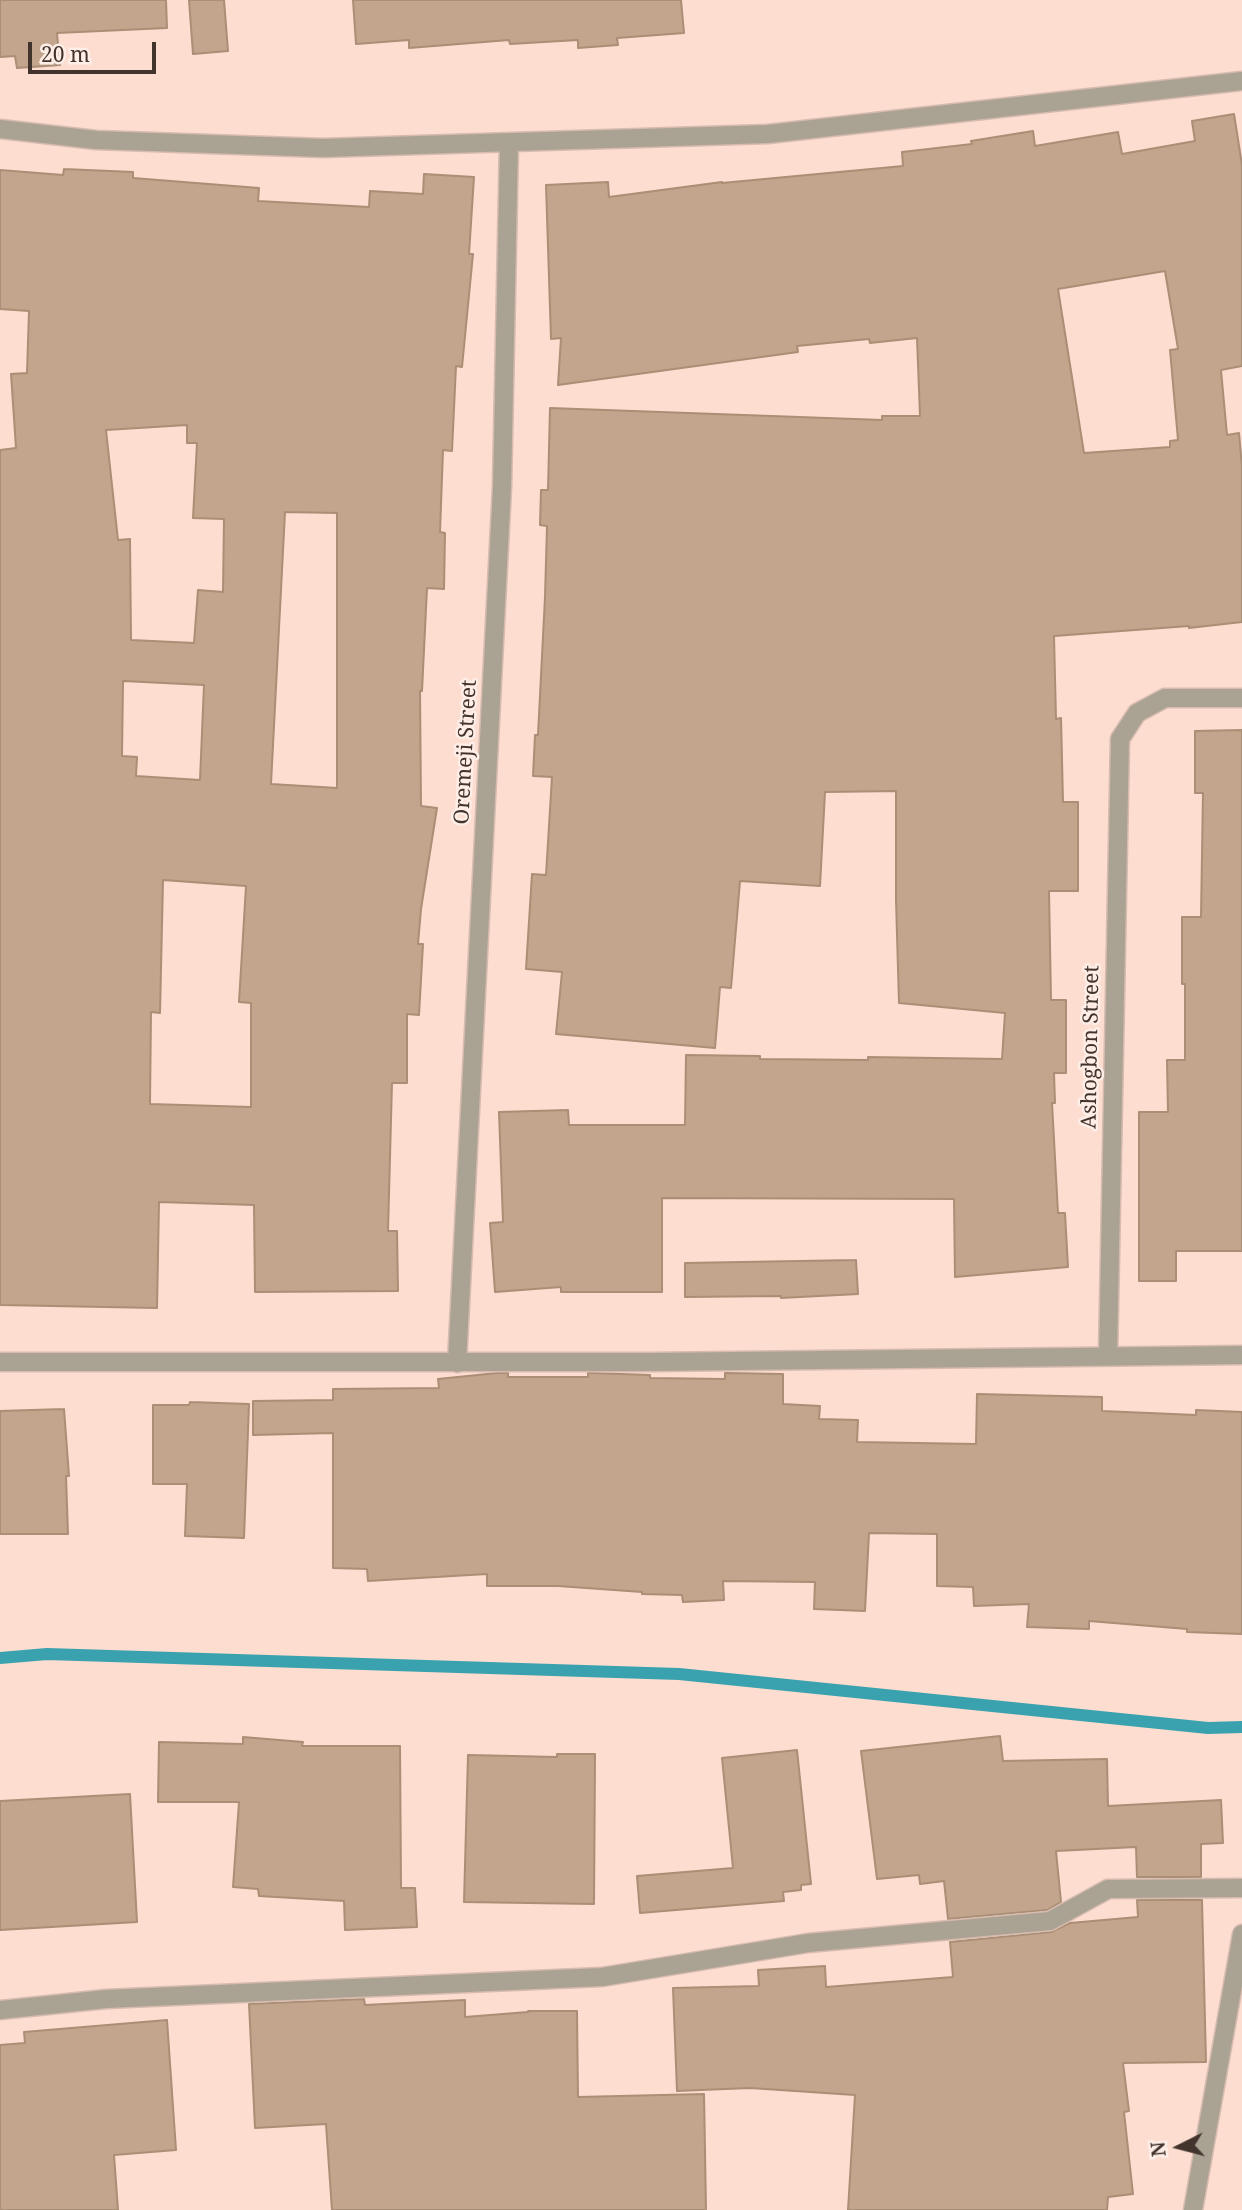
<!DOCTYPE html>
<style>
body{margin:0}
#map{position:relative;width:1242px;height:2210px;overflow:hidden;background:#fcddd0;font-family:"Noto Serif",serif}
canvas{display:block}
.north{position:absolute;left:1144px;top:2112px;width:70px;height:70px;-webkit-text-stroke:5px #feeee7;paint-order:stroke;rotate:264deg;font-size:19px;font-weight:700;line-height:28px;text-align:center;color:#42332d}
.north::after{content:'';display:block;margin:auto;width:24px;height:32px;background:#42332d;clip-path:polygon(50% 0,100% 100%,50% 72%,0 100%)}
.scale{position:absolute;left:28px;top:42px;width:128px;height:32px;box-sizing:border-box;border:4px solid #42332d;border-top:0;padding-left:9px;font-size:21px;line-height:24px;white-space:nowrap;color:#42332d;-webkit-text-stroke:5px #feeee7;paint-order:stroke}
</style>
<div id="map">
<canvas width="1242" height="2210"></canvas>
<div class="north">N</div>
<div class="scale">20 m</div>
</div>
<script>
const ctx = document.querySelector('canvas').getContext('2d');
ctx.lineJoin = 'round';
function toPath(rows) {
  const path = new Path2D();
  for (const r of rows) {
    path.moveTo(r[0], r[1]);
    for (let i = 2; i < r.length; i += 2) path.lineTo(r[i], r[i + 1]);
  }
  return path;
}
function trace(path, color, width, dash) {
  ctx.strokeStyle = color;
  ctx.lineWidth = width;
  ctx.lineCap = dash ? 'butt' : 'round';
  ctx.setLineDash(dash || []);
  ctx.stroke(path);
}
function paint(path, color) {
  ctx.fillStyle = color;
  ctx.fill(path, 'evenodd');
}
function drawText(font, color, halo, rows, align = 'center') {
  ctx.font = font + ' "Noto Serif",serif';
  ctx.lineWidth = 5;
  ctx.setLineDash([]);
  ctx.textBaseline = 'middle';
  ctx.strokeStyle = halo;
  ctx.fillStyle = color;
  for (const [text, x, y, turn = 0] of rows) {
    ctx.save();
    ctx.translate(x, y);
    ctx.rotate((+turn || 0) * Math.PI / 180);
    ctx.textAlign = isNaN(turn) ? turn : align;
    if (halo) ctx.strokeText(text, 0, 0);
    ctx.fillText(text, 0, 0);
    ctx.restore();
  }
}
const stream = toPath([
 [0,1658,47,1654,679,1674,1208,1728,1242,1727]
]);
const building = toPath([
 [0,0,166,0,167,28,57,33,60,65,17,68,15,56,0,57,0,0],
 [189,0,224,0,228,51,193,54,189,0],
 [353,0,681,0,684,33,617,38,618,45,578,48,578,40,510,44,509,40,409,48,409,40,356,44,353,0],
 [1234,114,1242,165,1242,366,1221,370,1227,435,1239,433,1242,466,1242,622,1189,628,1189,626,1054,636,1056,719,1061,718,1063,802,1078,802,1078,891,1049,891,1051,1000,1066,1000,1066,1073,1054,1073,1055,1103,1052,1103,1058,1213,1065,1213,1068,1267,955,1277,954,1199,662,1198,662,1292,561,1292,561,1287,495,1292,490,1223,503,1222,499,1112,568,1110,569,1125,685,1125,686,1055,760,1056,760,1059,868,1060,868,1057,1002,1059,1005,1013,899,1003,896,900,896,791,825,792,820,886,740,881,731,988,720,987,715,1048,556,1034,562,972,526,969,532,874,546,875,552,777,533,776,535,735,538,735,545,597,547,526,540,525,541,490,548,490,550,408,882,420,882,416,920,416,917,338,870,343,869,339,797,346,798,352,558,385,561,338,551,339,546,185,608,182,609,197,722,182,722,183,903,166,902,152,972,144,971,141,1033,131,1035,146,1118,132,1122,154,1195,141,1192,121,1234,114],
 [1165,271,1178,349,1170,350,1178,440,1170,441,1170,447,1084,453,1058,289,1165,271],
 [64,169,133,172,133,178,259,188,258,201,369,207,370,191,423,194,424,174,474,177,469,254,473,254,462,367,456,366,452,451,443,450,440,532,445,533,444,589,427,588,422,691,420,691,421,806,437,808,421,909,418,944,423,944,419,1015,407,1014,407,1083,392,1083,388,1231,397,1231,398,1291,255,1292,254,1205,159,1202,157,1308,0,1305,0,450,16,448,11,374,27,373,29,311,0,309,0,170,63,175,64,169],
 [187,425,187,443,197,443,193,518,224,519,223,592,198,590,194,643,131,640,130,539,118,540,106,430,187,425],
 [285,512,337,513,337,788,271,784,285,512],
 [123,681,204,685,200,780,136,776,137,757,122,756,123,681],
 [163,880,246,886,239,1002,251,1003,251,1107,150,1104,151,1012,160,1013,163,880],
 [1242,730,1242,1251,1176,1251,1176,1281,1139,1281,1139,1112,1168,1112,1167,1060,1185,1060,1185,984,1182,984,1182,917,1201,917,1203,793,1195,793,1195,731,1242,730],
 [856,1260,858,1294,781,1298,781,1296,685,1297,685,1263,856,1260],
 [497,1373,508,1373,508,1377,588,1377,588,1373,592,1373,650,1375,650,1378,725,1379,725,1373,783,1374,783,1404,820,1406,819,1419,858,1420,857,1442,976,1444,977,1394,1102,1397,1102,1411,1196,1415,1196,1410,1242,1412,1242,1634,1187,1632,1187,1629,1089,1621,1089,1629,1027,1627,1029,1604,974,1606,973,1587,937,1586,937,1534,869,1533,865,1611,814,1609,815,1582,723,1581,724,1600,683,1602,682,1595,642,1594,642,1592,558,1586,487,1586,487,1574,368,1581,367,1569,333,1568,333,1433,253,1435,253,1401,333,1400,333,1389,439,1388,438,1379,497,1373],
 [190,1402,249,1404,244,1538,185,1536,187,1484,153,1484,153,1405,189,1405,190,1402],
 [64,1409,69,1476,66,1476,68,1534,0,1534,0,1411,64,1409],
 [1000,1736,1003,1761,1107,1759,1108,1806,1221,1800,1223,1843,1201,1844,1201,1877,1137,1877,1136,1847,1056,1851,1061,1902,1047,1910,948,1919,944,1881,920,1884,919,1875,877,1879,861,1751,1000,1736],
 [243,1737,303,1742,302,1746,400,1746,401,1888,415,1888,417,1927,345,1930,344,1901,259,1896,258,1889,233,1887,239,1802,158,1802,159,1742,243,1744,243,1737],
 [797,1750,811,1884,801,1885,801,1890,783,1892,784,1901,640,1913,637,1876,733,1868,722,1758,797,1750],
 [557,1754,595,1754,594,1904,464,1902,468,1755,557,1757,557,1754],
 [130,1794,137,1922,0,1930,0,1801,130,1794],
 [1137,1900,1202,1900,1206,2062,1123,2063,1129,2111,1124,2112,1133,2194,1108,2197,1107,2210,848,2210,855,2095,750,2088,677,2091,673,1988,759,1986,758,1970,825,1966,826,1987,953,1977,950,1942,1051,1932,1070,1923,1138,1917,1137,1900],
 [364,1999,365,2005,465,2000,465,2017,528,2012,528,2011,577,2011,578,2097,704,2094,706,2210,332,2210,326,2124,255,2128,249,2004,364,1999],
 [167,2020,176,2150,114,2155,118,2210,0,2210,0,2045,25,2043,24,2032,167,2020]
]);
const street = toPath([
 [0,129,96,140,323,148,768,134,1242,81],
 [1108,1356,1120,739,1137,713,1165,698,1242,698],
 [0,1362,650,1362,1242,1355],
 [457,1363,502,487,509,143],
 [0,2010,106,1999,602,1977,808,1943,1050,1921,1108,1889,1242,1888],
 [1193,2210,1242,1934]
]);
const streetNames = [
 ["Oremeji Street",466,752,-87],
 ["Ashogbon Street",1091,1047,-89]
];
trace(stream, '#3aa2ae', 12);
paint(building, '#c2a58c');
trace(building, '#aa8e75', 2);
trace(street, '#d7bbaf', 21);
trace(street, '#aaa394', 18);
drawText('21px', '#42332d', '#feeee7', streetNames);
</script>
